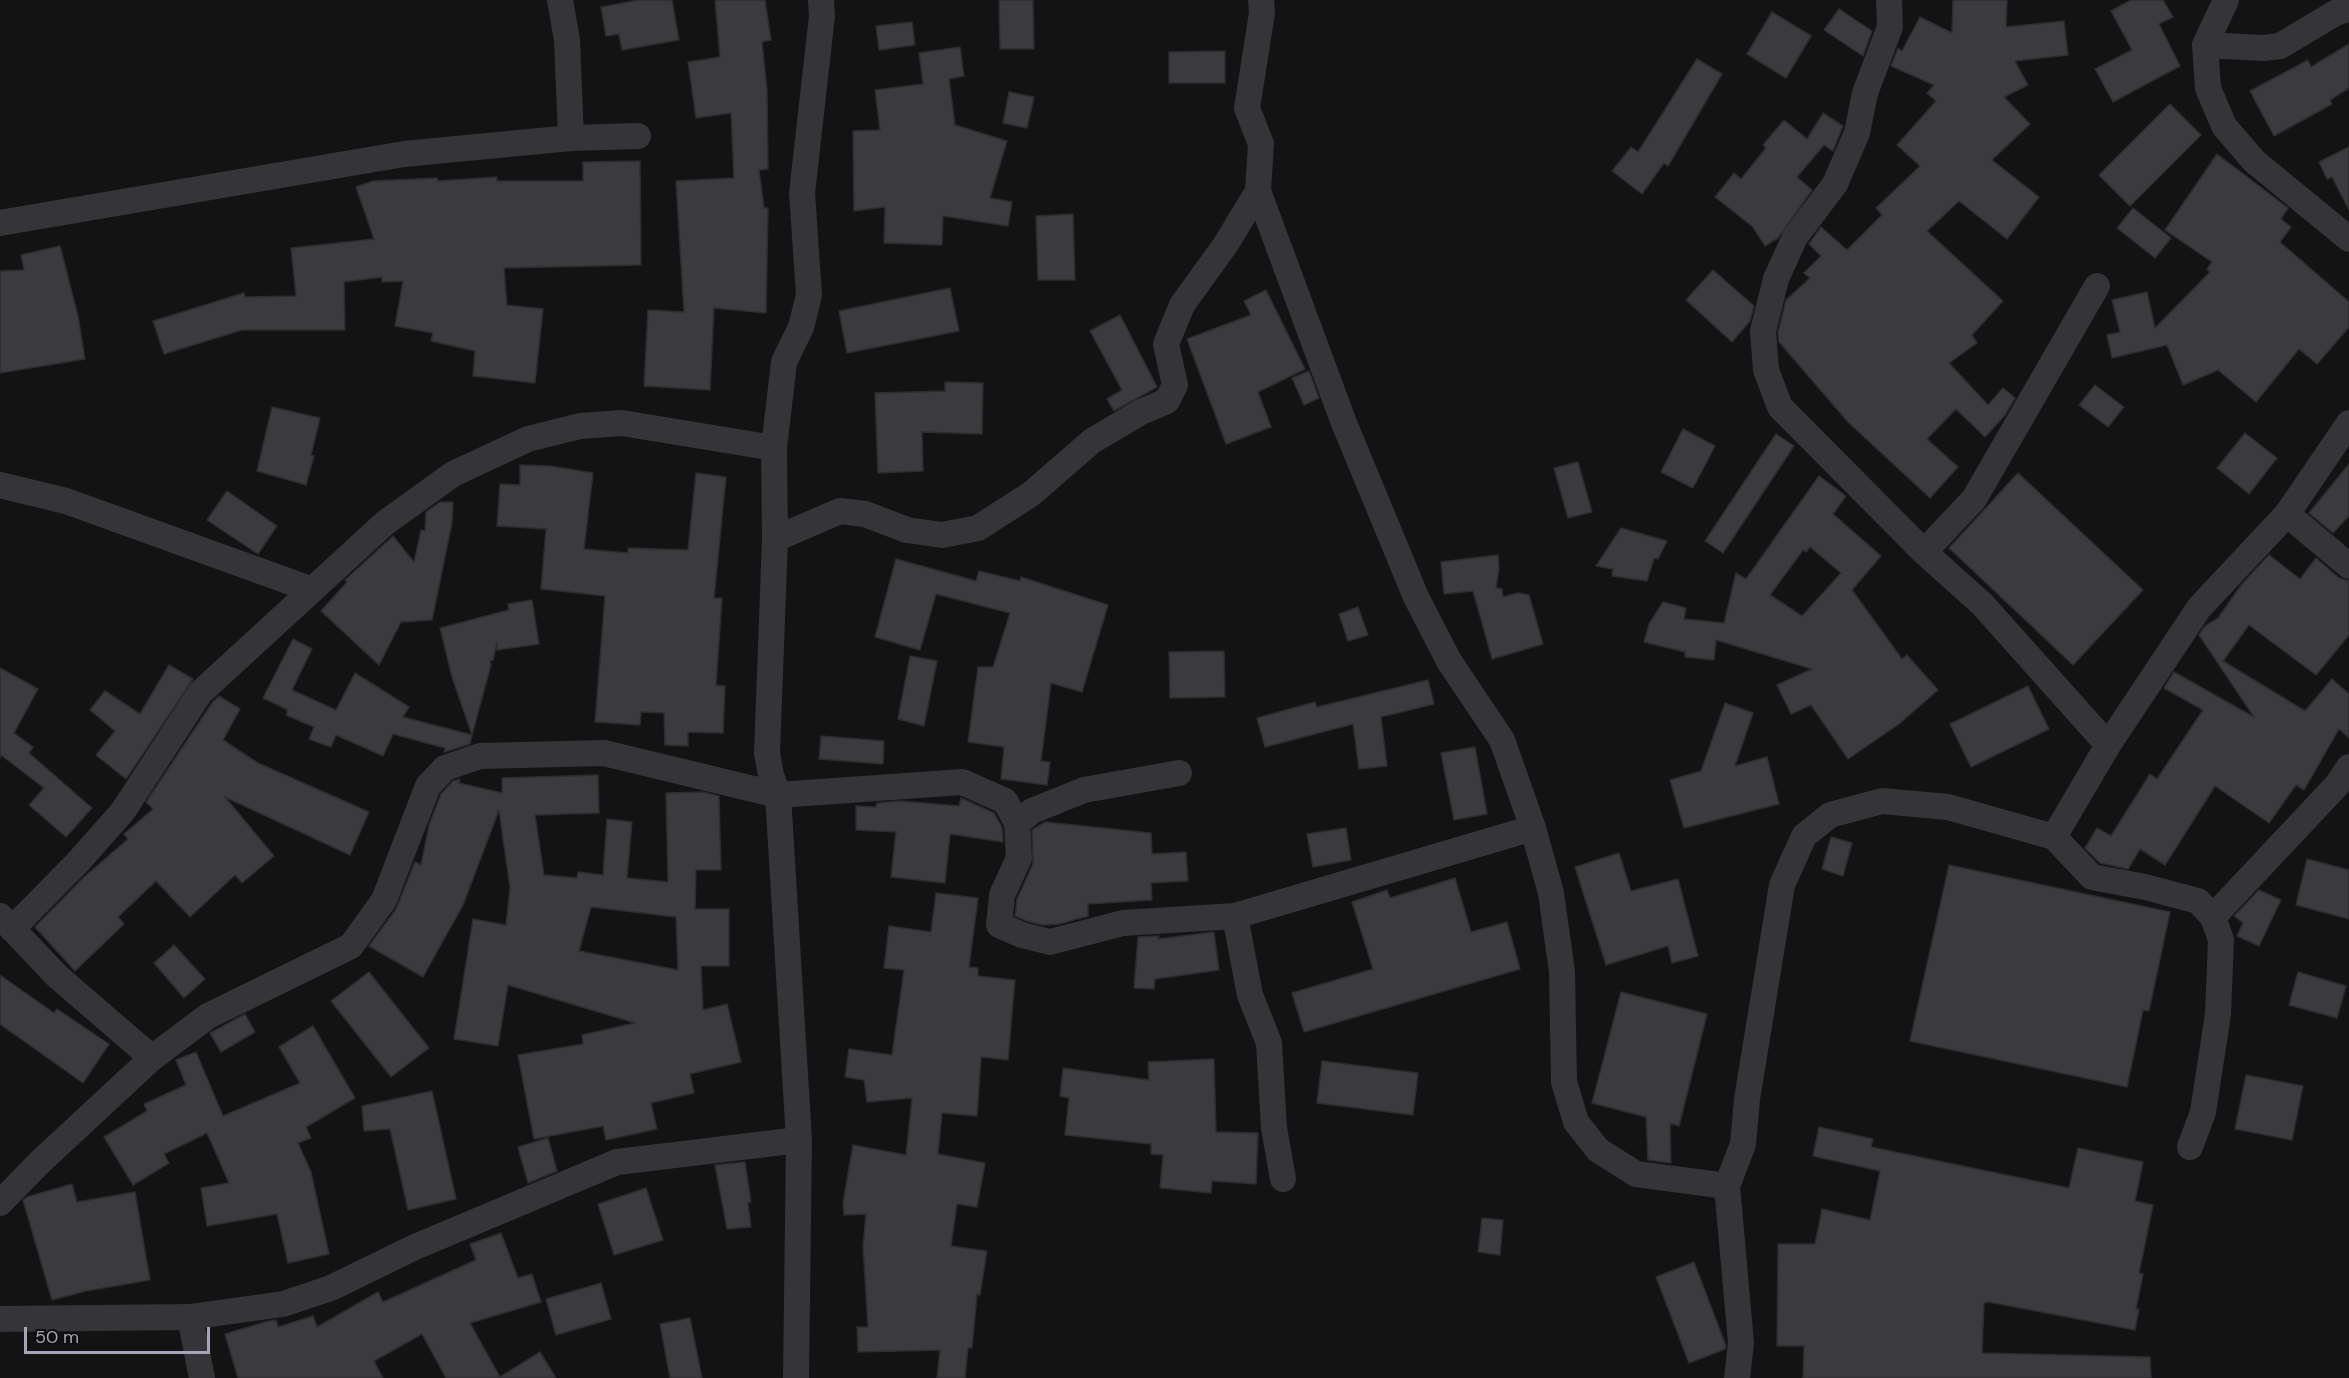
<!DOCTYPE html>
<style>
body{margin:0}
#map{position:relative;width:2349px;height:1378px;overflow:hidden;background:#131314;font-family:"DM Sans",sans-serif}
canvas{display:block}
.scale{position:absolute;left:24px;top:1327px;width:186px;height:27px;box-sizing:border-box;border:3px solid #a4a6b5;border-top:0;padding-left:8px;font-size:18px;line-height:21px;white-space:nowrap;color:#a4a6b5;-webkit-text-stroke:4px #0e0e0f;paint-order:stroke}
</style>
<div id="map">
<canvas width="2349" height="1378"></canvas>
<div class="scale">50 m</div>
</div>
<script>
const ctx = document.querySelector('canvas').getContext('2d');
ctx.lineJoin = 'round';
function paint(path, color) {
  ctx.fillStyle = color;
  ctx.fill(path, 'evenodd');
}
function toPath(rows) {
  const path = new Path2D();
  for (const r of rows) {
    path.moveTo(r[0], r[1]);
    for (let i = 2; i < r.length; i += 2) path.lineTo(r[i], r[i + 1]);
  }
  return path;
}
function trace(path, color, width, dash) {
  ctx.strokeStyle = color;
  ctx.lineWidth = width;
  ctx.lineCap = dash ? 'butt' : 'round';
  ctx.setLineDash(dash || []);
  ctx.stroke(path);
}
const building = toPath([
 [639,0,672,0,679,40,622,50,619,34,606,36,601,7,639,0],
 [715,0,765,0,771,40,762,42,767,90,768,169,759,170,764,208,768,208,766,313,714,308,710,390,644,386,648,310,684,312,676,181,734,178,731,113,696,118,688,62,720,57,715,0],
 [999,0,1033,0,1034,49,1000,49,999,0],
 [1953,0,2007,0,2006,27,2064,21,2068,55,2015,61,2028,85,2004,97,2030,124,1992,160,2039,197,2007,239,1959,201,1927,231,2003,301,1972,335,1977,343,1949,363,1988,405,2003,388,2015,398,2005,415,1985,437,1956,409,1927,439,1958,467,1930,498,1848,422,1779,342,1778,332,1786,300,1810,278,1804,273,1821,256,1809,244,1821,227,1847,250,1882,215,1876,208,1920,166,1897,145,1936,101,1927,93,1934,85,1891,66,1898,48,1902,51,1920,17,1952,33,1953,0],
 [2131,0,2163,0,2173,17,2159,24,2180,66,2113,102,2095,69,2132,50,2111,11,2131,0],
 [1839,9,1872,31,1863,56,1824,30,1839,9],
 [1772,12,1811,36,1786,78,1747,54,1772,12],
 [912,22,915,45,879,50,876,26,912,22],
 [2349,44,2349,88,2330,100,2332,104,2274,136,2250,91,2308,60,2311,67,2349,44],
 [960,47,964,76,949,79,955,125,1007,141,990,198,1012,202,1008,226,943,216,942,245,884,243,885,207,854,211,853,131,880,130,875,90,923,84,919,53,960,47],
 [1225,51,1225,83,1169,83,1169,52,1225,51],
 [1697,59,1722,74,1668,166,1664,163,1642,194,1612,171,1631,147,1638,152,1697,59],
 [1009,92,1034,97,1027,128,1003,123,1009,92],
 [2170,104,2201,135,2130,206,2099,175,2170,104],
 [1823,113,1843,126,1833,151,1824,145,1797,177,1812,190,1778,238,1765,246,1753,227,1715,197,1734,173,1741,179,1766,148,1763,145,1784,120,1807,139,1823,113],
 [2349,147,2349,210,2332,177,2327,179,2319,162,2349,147],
 [2217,154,2288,208,2281,219,2291,227,2280,242,2349,302,2349,327,2317,364,2299,349,2256,402,2218,370,2183,385,2167,345,2112,358,2107,335,2120,332,2112,300,2147,292,2155,328,2210,272,2207,269,2212,262,2165,230,2217,154],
 [640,161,641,265,504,268,507,305,543,309,535,383,473,376,475,351,431,341,433,333,395,326,403,281,382,282,382,277,344,282,345,330,242,330,164,354,153,321,244,293,245,297,296,296,291,248,374,239,356,187,373,181,437,178,438,181,497,177,497,181,583,181,583,162,640,161],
 [2133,208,2171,238,2155,258,2117,228,2133,208],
 [1073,214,1075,280,1038,280,1036,216,1073,214],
 [60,246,78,316,85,359,0,373,0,271,24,270,21,255,60,246],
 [1713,270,1754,306,1750,321,1732,342,1686,300,1713,270],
 [950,288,959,331,847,353,839,311,950,288],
 [1266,290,1305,369,1258,392,1271,427,1226,444,1187,339,1251,315,1244,301,1266,290],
 [1120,315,1157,387,1114,411,1107,399,1122,390,1090,331,1120,315],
 [1309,371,1319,398,1304,405,1292,378,1309,371],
 [945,382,983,383,982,434,922,432,923,471,878,473,875,393,945,391,945,382],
 [2095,385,2124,407,2108,427,2079,405,2095,385],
 [272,407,320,418,311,455,314,456,306,485,257,471,272,407],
 [1683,429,1715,446,1693,488,1661,472,1683,429],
 [2245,433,2277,458,2249,494,2217,468,2245,433],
 [1776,434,1794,446,1723,553,1705,541,1776,434],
 [1578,462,1592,512,1568,518,1554,468,1578,462],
 [2349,464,2349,516,2333,533,2309,513,2349,464],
 [520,465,550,466,593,473,584,549,628,553,628,548,688,550,696,473,726,477,714,598,722,598,716,685,725,686,723,733,688,732,688,746,665,745,664,713,641,712,640,725,595,722,605,596,541,589,546,529,497,526,500,484,520,485,520,465],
 [2018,473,2143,590,2073,665,1949,548,2018,473],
 [1819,476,1846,496,1833,514,1881,556,1852,590,1902,659,1907,655,1938,690,1899,724,1848,759,1811,705,1791,714,1777,685,1812,669,1716,640,1714,660,1685,657,1685,652,1644,642,1649,624,1663,602,1686,608,1684,619,1724,623,1736,573,1746,579,1819,476],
 [1810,547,1841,573,1802,616,1770,595,1803,550,1806,552,1810,547],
 [227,491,277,526,258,554,207,520,227,491],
 [440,502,453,502,452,523,432,620,401,622,379,665,321,611,347,582,345,580,393,536,414,562,421,530,425,531,426,512,440,502],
 [1621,528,1667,541,1658,559,1654,558,1647,581,1612,576,1613,569,1596,566,1621,528],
 [1498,555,1499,569,1496,588,1502,589,1503,597,1518,593,1529,595,1543,644,1492,659,1473,591,1444,594,1441,562,1498,555],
 [2269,555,2300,579,2316,558,2339,578,2349,581,2349,635,2316,675,2249,625,2223,661,2305,711,2332,679,2349,694,2349,738,2339,729,2304,790,2296,785,2269,823,2215,786,2165,865,2140,849,2128,869,2100,863,2085,848,2097,828,2111,836,2150,774,2157,779,2203,710,2164,688,2174,672,2254,717,2199,635,2204,627,2218,618,2242,584,2269,555],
 [896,559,976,581,979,571,1020,581,1021,577,1108,605,1082,692,1051,683,1041,761,1050,762,1047,785,1001,779,1004,747,968,742,978,667,993,667,1010,613,936,594,920,650,875,637,896,559],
 [532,600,539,644,497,650,497,643,493,660,490,661,491,665,472,735,452,677,440,628,509,610,508,604,532,600],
 [1358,607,1368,635,1348,641,1339,614,1358,607],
 [293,639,312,649,292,690,336,710,355,673,409,707,403,717,472,735,470,744,444,752,445,748,393,734,383,756,336,735,331,747,309,739,314,727,286,715,288,710,263,698,293,639],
 [1224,651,1225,697,1170,698,1169,652,1224,651],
 [910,656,937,661,924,726,898,719,910,656],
 [169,665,193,679,126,779,96,755,115,731,90,710,105,691,140,714,169,665],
 [0,668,38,689,14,733,33,747,29,753,92,808,66,837,29,805,44,788,1,755,0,758,0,668],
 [1428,680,1434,704,1381,717,1387,766,1359,769,1353,724,1265,747,1257,718,1315,702,1317,707,1428,680],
 [2028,686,2049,729,1971,767,1950,724,2028,686],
 [219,696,240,709,223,740,258,763,369,812,350,855,225,797,274,856,242,883,235,875,190,917,156,881,118,917,124,924,75,971,35,927,83,878,128,839,124,834,153,809,146,802,212,703,219,696],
 [1725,703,1753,713,1735,766,1767,757,1779,804,1684,828,1670,780,1701,771,1725,703],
 [821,736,884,741,883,764,819,759,821,736],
 [1475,747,1487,814,1454,820,1441,753,1475,747],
 [598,775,599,813,535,815,544,875,577,878,578,872,603,875,607,819,632,822,627,878,668,882,666,793,703,792,719,796,721,870,696,870,695,909,729,909,729,966,701,966,703,1010,727,1004,741,1062,690,1074,694,1093,651,1103,657,1129,606,1140,603,1126,534,1139,518,1055,583,1044,582,1035,635,1023,508,985,498,1046,454,1039,473,919,506,925,510,888,499,810,463,905,423,977,369,946,396,909,415,862,421,865,429,825,441,794,453,781,460,779,459,783,502,793,502,778,598,775],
 [591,907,676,917,678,970,579,951,591,907],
 [961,798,994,813,1002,827,1003,842,950,834,945,883,891,877,896,832,856,830,856,806,876,807,877,803,900,801,959,806,961,798],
 [1045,822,1151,833,1152,854,1186,852,1188,881,1151,883,1152,900,1088,904,1088,916,1059,924,1043,925,1027,921,1015,916,1017,899,1033,864,1032,830,1045,822],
 [1346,828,1351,860,1313,867,1307,834,1346,828],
 [1831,837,1852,843,1843,876,1822,869,1831,837],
 [1619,853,1631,891,1678,879,1698,956,1672,963,1668,946,1606,965,1575,867,1619,853],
 [2307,859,2349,870,2349,919,2296,905,2307,859],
 [1949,865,2170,912,2149,1011,2143,1010,2127,1087,1910,1041,1949,865],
 [1455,878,1471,932,1507,922,1520,969,1304,1032,1292,993,1373,969,1352,902,1387,890,1390,898,1455,878],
 [2259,890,2281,900,2259,946,2237,936,2243,923,2234,916,2259,890],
 [936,893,978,898,969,967,978,968,978,976,1015,980,1008,1060,981,1057,977,1116,942,1113,938,1154,985,1163,977,1207,957,1204,951,1246,987,1251,980,1295,977,1294,972,1348,968,1348,965,1378,937,1378,940,1350,858,1352,857,1327,868,1327,863,1246,866,1214,844,1215,843,1203,853,1145,906,1155,912,1098,867,1102,864,1080,845,1077,849,1049,892,1055,904,970,884,968,889,926,931,932,936,893],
 [1214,932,1219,970,1155,979,1154,989,1134,988,1138,937,1159,936,1158,939,1214,932],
 [174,945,205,979,184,998,154,963,174,945],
 [369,972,429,1048,391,1077,331,1001,369,972],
 [2298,972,2346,986,2337,1018,2289,1005,2298,972],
 [0,975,54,1013,57,1009,109,1044,83,1083,0,1024,0,975],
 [1621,992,1707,1014,1679,1126,1670,1123,1671,1163,1648,1160,1646,1117,1592,1103,1621,992],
 [245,1014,255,1032,221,1052,210,1033,245,1014],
 [313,1026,355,1098,306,1127,311,1138,298,1143,311,1172,329,1254,288,1263,277,1214,207,1226,201,1188,229,1183,207,1133,164,1154,169,1163,133,1185,104,1137,147,1111,144,1104,186,1085,176,1060,196,1052,223,1116,300,1083,279,1047,313,1026],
 [1214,1059,1216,1132,1258,1133,1256,1184,1212,1181,1211,1193,1160,1188,1163,1155,1151,1154,1151,1144,1065,1135,1069,1098,1060,1096,1063,1068,1149,1080,1148,1062,1214,1059],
 [1322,1061,1418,1073,1413,1115,1317,1103,1322,1061],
 [2246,1075,2303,1086,2292,1140,2235,1129,2246,1075],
 [432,1091,456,1199,408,1210,390,1129,364,1131,362,1106,432,1091],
 [1819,1127,1873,1139,1871,1147,2069,1188,2078,1148,2143,1162,2135,1201,2153,1205,2139,1273,2143,1274,2136,1309,2139,1309,2135,1330,1989,1302,1984,1303,1982,1353,2150,1357,2151,1378,1803,1378,1804,1346,1777,1346,1778,1244,1815,1244,1822,1209,1870,1220,1880,1171,1813,1156,1819,1127],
 [548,1138,557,1171,528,1183,518,1147,548,1138],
 [745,1162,751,1202,748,1202,751,1227,727,1229,715,1165,745,1162],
 [72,1184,77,1202,135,1192,150,1280,86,1291,52,1300,23,1200,27,1197,72,1184],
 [646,1188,663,1240,614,1255,598,1204,646,1188],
 [1482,1218,1503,1220,1500,1255,1478,1252,1482,1218],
 [501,1233,518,1278,532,1274,541,1302,470,1323,500,1377,540,1352,556,1378,446,1378,422,1334,374,1361,383,1378,238,1378,225,1334,265,1322,276,1320,278,1327,313,1316,317,1327,378,1292,383,1302,476,1260,470,1244,501,1233],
 [1694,1262,1726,1346,1725,1349,1689,1363,1656,1277,1694,1262],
 [601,1283,611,1319,556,1335,546,1299,601,1283],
 [690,1318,702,1378,670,1378,660,1324,690,1318]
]);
const minor = toPath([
 [560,0,567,40,571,138],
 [1261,0,1262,13,1247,108,1261,144,1258,191,1344,423,1416,597,1449,661,1502,740,1533,828,1551,893,1562,972,1564,1082,1576,1122,1598,1150,1636,1174,1727,1186],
 [1889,0,1890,27,1865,93,1857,133,1835,184,1795,237,1776,279,1763,331,1766,370,1780,407,1924,552,1982,604,2108,745],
 [2226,0,2205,45,2208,88,2224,126,2254,161,2349,239],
 [2205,45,2263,48,2280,46,2337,12,2349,9],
 [0,223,404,154,571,138,638,136],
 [0,485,66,501,310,589],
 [2287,514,2349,566],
 [775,539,840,511,865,514,907,530,942,535,978,528,1031,494,1092,441,1141,412,1167,401,1175,385,1166,344,1182,305,1226,244,1258,191],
 [1924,552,1974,499,2097,286],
 [1017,823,1032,811,1084,790,1179,773],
 [2054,837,2108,745,2199,608,2287,514,2349,423],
 [0,916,57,976,152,1058],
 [1235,916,1250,995,1269,1043,1274,1128,1283,1179],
 [2213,917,2337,785,2349,767],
 [12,929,78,862,123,811,200,693,385,523,453,474,528,439,580,426,622,423,774,448],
 [0,1203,39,1163,152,1058,208,1016,351,946,384,900,428,786,445,768,480,756,604,753,778,795,962,782,1005,801,1017,823,1019,858,1002,895,999,925,1022,935,1050,942,1123,923,1235,916,1533,828],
 [190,1317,202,1378],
 [0,1319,190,1317,283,1304,331,1288,415,1247,617,1162,799,1140],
 [796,1378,799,1140,778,795,771,775,767,753,775,539,774,448,784,362,801,327,809,295,802,193,822,16,821,0],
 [1737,1378,1741,1343,1727,1186,1743,1144,1747,1099,1782,885,1804,836,1830,815,1882,801,1948,807,2054,837,2092,877,2145,887,2198,901,2213,917,2221,940,2218,1014,2203,1112,2190,1147]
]);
paint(building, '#3a3a3f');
trace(building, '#2d2d30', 1.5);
trace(minor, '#343439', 26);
</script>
